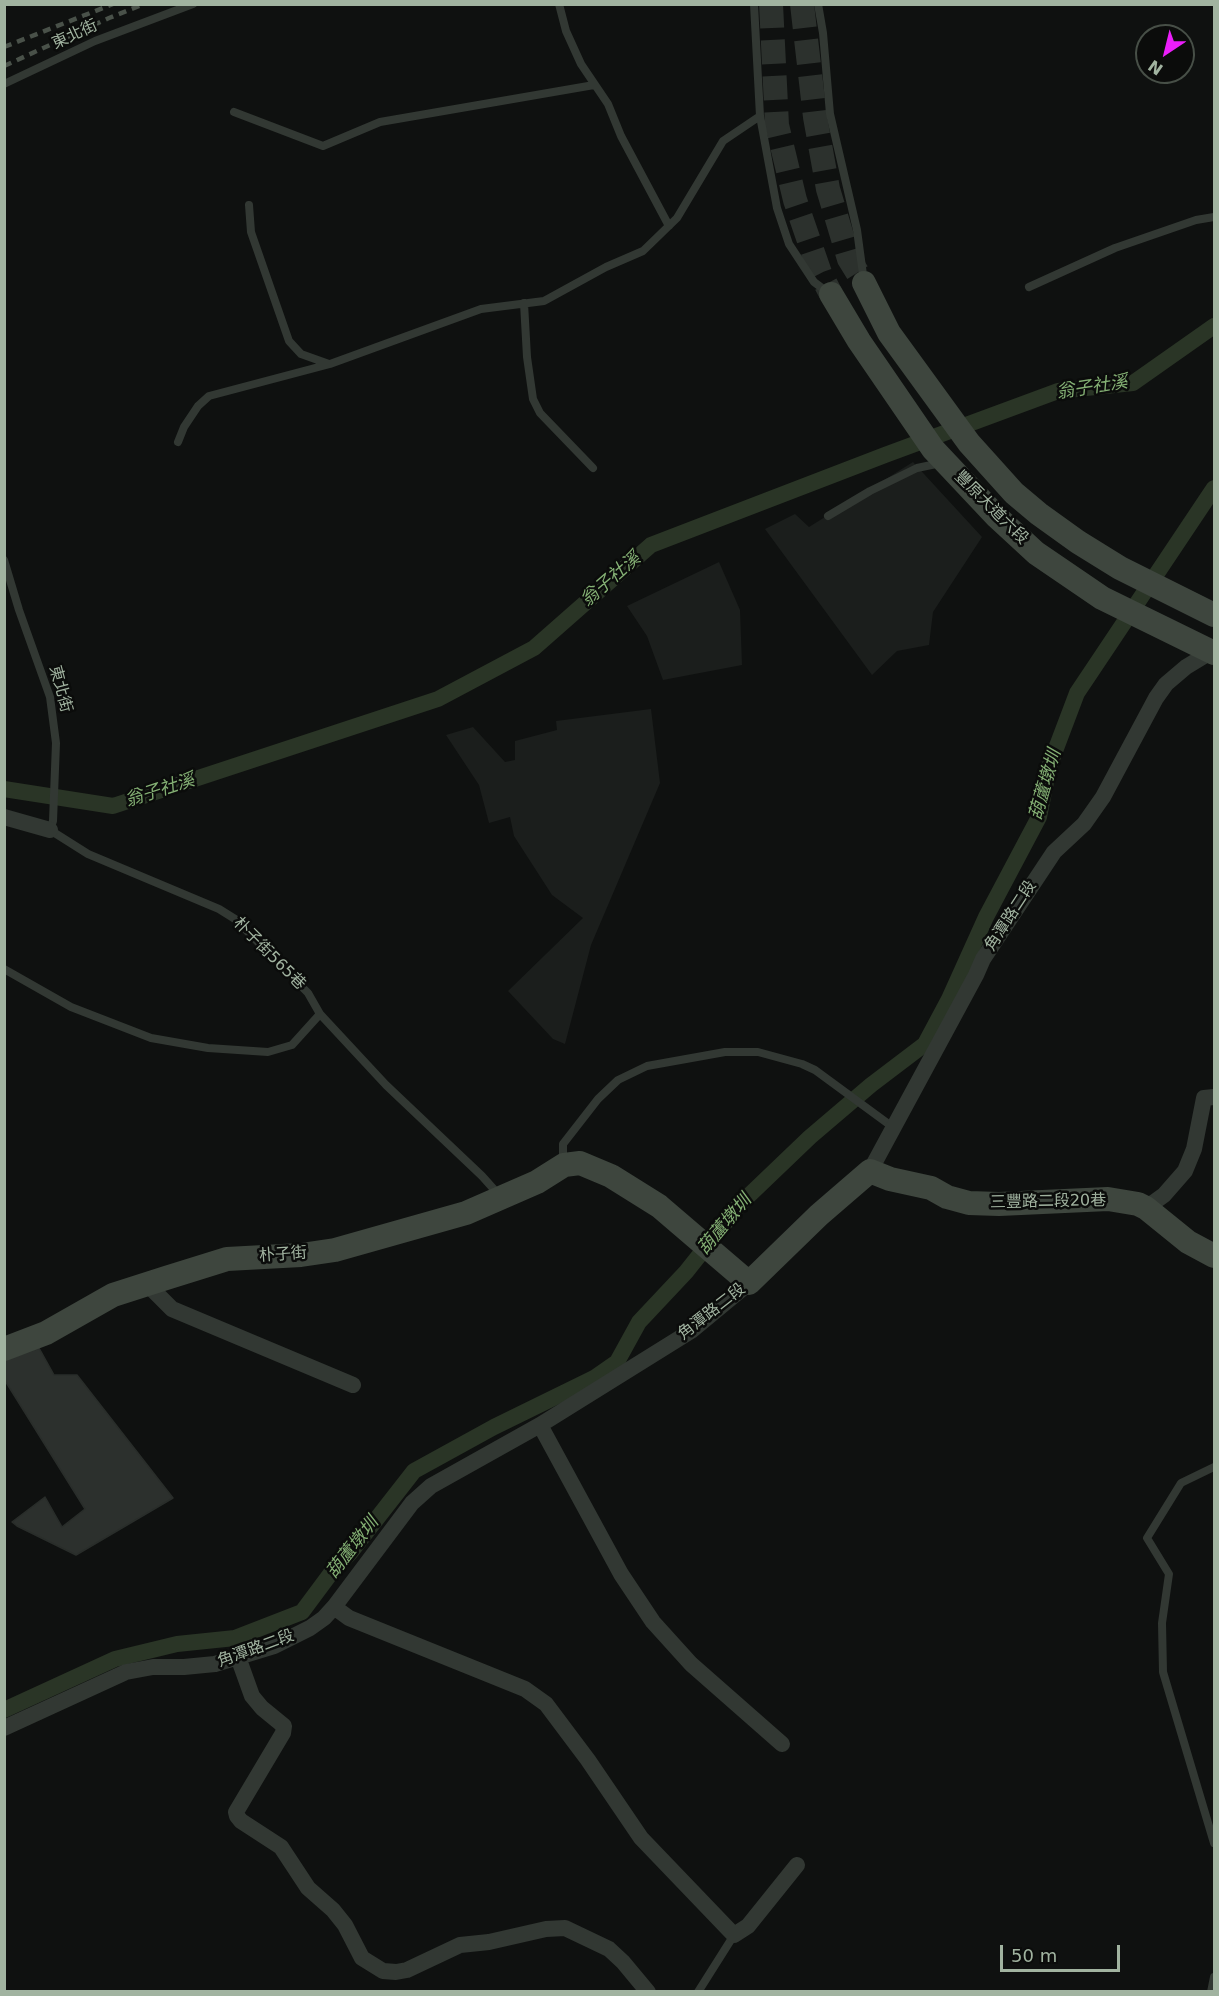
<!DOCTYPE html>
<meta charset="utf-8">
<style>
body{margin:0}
#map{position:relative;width:1219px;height:1996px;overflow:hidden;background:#0f1110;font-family:"DejaVu Sans",sans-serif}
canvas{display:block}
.frame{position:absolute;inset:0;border:6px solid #a1b3a0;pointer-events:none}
.north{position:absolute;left:1135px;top:24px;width:60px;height:60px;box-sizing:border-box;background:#0b0c0b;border:2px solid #474f47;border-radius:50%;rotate:215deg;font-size:16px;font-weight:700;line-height:24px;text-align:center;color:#a1b3a0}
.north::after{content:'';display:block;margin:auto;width:21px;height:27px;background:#eb1efa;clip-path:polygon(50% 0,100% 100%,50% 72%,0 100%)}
.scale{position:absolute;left:1000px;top:1945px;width:120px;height:27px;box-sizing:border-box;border:3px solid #a1b3a0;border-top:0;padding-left:8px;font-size:18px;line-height:21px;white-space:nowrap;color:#a1b3a0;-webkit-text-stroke:4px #0b0c0b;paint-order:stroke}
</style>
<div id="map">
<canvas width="1219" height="1996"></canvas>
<div class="frame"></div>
<div class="north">N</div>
<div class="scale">50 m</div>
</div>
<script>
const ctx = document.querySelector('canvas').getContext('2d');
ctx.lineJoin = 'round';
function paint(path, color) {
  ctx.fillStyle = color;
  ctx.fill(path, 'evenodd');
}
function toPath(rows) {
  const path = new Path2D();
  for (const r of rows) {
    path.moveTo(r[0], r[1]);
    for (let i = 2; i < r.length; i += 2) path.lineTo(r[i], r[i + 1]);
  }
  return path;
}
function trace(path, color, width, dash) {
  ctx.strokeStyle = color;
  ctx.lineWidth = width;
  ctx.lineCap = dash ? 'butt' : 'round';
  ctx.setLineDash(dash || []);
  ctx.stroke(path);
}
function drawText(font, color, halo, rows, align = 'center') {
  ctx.font = font + ' "DejaVu Sans","Noto Sans TC",sans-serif';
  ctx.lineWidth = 5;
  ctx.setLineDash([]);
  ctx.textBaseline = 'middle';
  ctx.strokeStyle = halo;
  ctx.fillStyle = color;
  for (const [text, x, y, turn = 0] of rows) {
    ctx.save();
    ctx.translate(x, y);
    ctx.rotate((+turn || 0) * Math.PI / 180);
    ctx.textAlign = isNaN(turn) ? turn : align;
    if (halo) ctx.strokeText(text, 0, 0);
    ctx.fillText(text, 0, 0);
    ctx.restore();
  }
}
const built = toPath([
 [913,462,982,537,933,612,929,645,897,651,872,675,765,529,795,514,809,527],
 [719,562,740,610,742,665,663,680,647,636,627,606],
 [651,709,660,783,591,945,565,1044,553,1039,508,991,583,918,552,895,514,836,510,817,489,823,479,785,446,735,473,727,505,762,515,760,515,741,557,730,556,721]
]);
const canal = toPath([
 [4,789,113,806,438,699,534,648,651,545,885,455,1058,391,1133,383,1214,326],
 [4,1710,115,1659,177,1644,235,1638,302,1612,331,1573,350,1553,414,1471,494,1427,594,1378,617,1362,639,1322,686,1272,740,1204,810,1137,871,1085,925,1044,949,999,986,917,1039,817,1049,767,1077,693,1214,488]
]);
const building = toPath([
 [39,1348,54,1375,77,1375,173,1498,76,1555,17,1526,12,1522,45,1497,62,1527,85,1509,4,1379,4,1360,39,1348]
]);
const secondaryTunnel = toPath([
 [771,4,777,125,795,200,820,273,831,294],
 [802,4,815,117,828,189,849,259,864,283]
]);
const lane = toPath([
 [559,4,566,31,581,64,608,104,621,136,669,226],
 [754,4,760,116,777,208,789,244,814,282,830,294],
 [818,4,823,33,830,114,857,230,864,282],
 [4,84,95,41,193,4],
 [234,112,323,146,380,122,594,85],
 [249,205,251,232,289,341,301,354,329,364],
 [1029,287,1115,248,1196,220,1214,217],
 [524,303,527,357,533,399,540,413,593,468],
 [178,442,184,427,198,406,209,396,330,364,481,309,544,301,606,267,643,251,677,218,723,141,760,116],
 [828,516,870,491,917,468,941,463],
 [4,560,19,610,50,697,56,743,53,821,50,830,88,854,219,909,235,919,308,993,320,1014,386,1085,482,1176,499,1195],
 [4,969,71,1007,151,1038,208,1048,268,1052,292,1045,320,1014],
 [563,1162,563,1144,598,1099,618,1080,647,1066,725,1052,758,1052,802,1064,815,1070,894,1128],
 [1214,1467,1181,1483,1147,1538,1169,1574,1162,1623,1163,1672,1214,1843],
 [698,1992,734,1935],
 [1211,1992,1214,1977]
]);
const street = toPath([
 [4,817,50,830],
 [870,1171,976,975,983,959,1054,852,1084,824,1103,797,1156,698,1166,684,1186,667,1214,650],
 [1146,1208,1164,1195,1185,1171,1194,1149,1204,1098,1214,1097],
 [147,1284,172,1309,353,1385],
 [540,1425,621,1574,653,1622,691,1664,782,1744],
 [334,1607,349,1618,525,1689,546,1704,588,1760,641,1838,734,1935,748,1926,797,1865],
 [238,1657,252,1696,262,1708,284,1726,283,1733,236,1812,237,1816,241,1821,281,1847,308,1888,333,1910,345,1925,362,1958,383,1971,396,1972,407,1970,460,1945,489,1942,546,1929,565,1928,609,1949,623,1962,648,1992],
 [4,1728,126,1672,153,1667,184,1667,215,1664,274,1646,310,1628,324,1618,334,1607,412,1503,431,1486,540,1425,691,1331,749,1283]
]);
const secondary = toPath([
 [864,283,889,333,969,443,1014,493,1039,514,1078,542,1120,568,1214,615],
 [831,294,859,341,933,449,997,517,1036,553,1102,598,1214,653],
 [4,1349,46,1333,113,1295,166,1278,227,1259,301,1255,335,1250,466,1213,537,1182,564,1165,580,1163,611,1176,659,1206,749,1283,819,1215,870,1171,890,1179,931,1188,947,1197,969,1203,999,1204,1108,1199,1138,1204,1146,1208,1188,1242,1214,1256]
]);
const rail = toPath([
 [4,47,113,4],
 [4,66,109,18,144,4]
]);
const streetNames = [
 ["東北街",75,35,-25],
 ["豐原大道六段",991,508,45],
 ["東北街",60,689,75],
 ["角潭路二段",1011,916,-57],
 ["朴子街565巷",269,954,45],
 ["三豐路二段20巷",1048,1202,-1],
 ["朴子街",283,1255,-4],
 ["角潭路二段",712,1312,-38],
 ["角潭路二段",256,1649,-20]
];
const waterNames = [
 ["翁子社溪",1092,388,-9],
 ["翁子社溪",611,580,-41],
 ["葫蘆墩圳",1046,785,-74],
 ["翁子社溪",160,791,-18],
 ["葫蘆墩圳",725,1225,-50],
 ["葫蘆墩圳",353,1548,-52]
];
paint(built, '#1b1e1c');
trace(canal, '#2a3526', 16);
paint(building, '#2c302d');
trace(building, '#292d2a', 1.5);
trace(secondaryTunnel, '#2c312d', 24, [24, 12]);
trace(lane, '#323833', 8);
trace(street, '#323833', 16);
trace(secondary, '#3e463e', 24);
trace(rail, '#495149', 4.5, [8, 6]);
drawText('16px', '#a1b3a0', '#0b0c0b', streetNames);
drawText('italic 18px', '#84b074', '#0b0c0b', waterNames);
</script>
